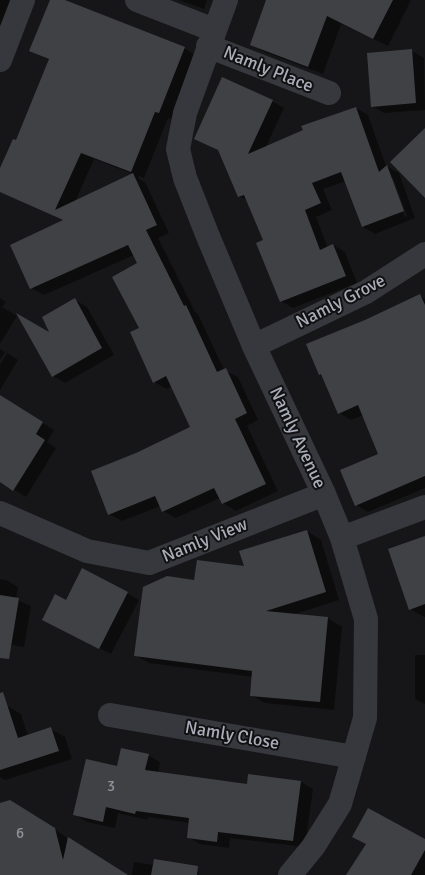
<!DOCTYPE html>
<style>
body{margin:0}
canvas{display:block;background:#161618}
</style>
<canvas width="425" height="875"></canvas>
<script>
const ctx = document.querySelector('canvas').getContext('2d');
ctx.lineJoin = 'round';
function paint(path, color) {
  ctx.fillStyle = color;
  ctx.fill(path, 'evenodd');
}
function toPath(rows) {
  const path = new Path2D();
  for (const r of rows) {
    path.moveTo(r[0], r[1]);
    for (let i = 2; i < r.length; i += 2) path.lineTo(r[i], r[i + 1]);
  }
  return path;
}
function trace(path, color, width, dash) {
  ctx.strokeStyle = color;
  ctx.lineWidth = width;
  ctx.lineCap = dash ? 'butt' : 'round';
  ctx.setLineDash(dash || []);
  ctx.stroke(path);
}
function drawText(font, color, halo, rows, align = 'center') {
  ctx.font = font + ' Signika,sans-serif';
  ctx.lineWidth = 4;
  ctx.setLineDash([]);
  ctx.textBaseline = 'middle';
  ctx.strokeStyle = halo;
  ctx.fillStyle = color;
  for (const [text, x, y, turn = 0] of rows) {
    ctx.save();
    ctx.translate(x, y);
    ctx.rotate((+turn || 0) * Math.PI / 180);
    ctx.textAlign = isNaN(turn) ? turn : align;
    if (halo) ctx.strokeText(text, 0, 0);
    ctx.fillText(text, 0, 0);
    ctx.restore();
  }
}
const shadow = toPath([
 [0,0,27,0,0,69],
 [51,0,62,0,184,48,197,56,172,119,168,118,144,178,139,176,138,178,145,182,169,233,158,238,195,312,198,314,224,370,238,377,258,420,247,426,278,491,236,511,223,503,220,498,176,518,163,511,160,506,122,521,109,514,136,454,192,428,173,386,167,389,154,382,140,328,139,264,134,255,44,295,31,288,64,221,0,191,0,171,17,142,49,60,31,51],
 [94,159,133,174,75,202],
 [179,0,207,0,204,9],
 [268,0,411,0,388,46,341,24,323,74,265,52,251,44],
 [412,51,424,58,425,110,384,113,372,106],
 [272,101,284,108,266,147,356,108,368,115,386,166,399,173,415,218,375,234,363,227,346,181,323,189,332,210,316,217,328,248,333,245,345,252,357,283,293,308,281,301,264,241,248,201,239,196,220,151,196,139],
 [390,178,393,178,407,216,405,217],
 [420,296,425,299,425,383,380,408,351,420,339,413,324,377,320,374,366,321],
 [0,298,6,302,2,307,17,316,0,344],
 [75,300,87,307,114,355,65,383,53,376,52,335],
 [0,349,5,352,0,360],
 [7,353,18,360,0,390,0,365],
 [0,396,54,430,47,442,56,448,26,497,0,481],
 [425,403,425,488,368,512,356,505,380,454],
 [307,531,321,540,339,600,292,615,328,618,342,627,334,710,265,703,251,695,253,677,149,663,135,655,196,581,246,568],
 [425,537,425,617,424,617,410,609],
 [0,579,6,580,18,587,16,599,31,606,24,647,0,643],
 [127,593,139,600,111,654,56,626,67,602],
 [415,655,425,655,425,704,415,699],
 [7,706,21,714,28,736,51,729,65,737,72,759,5,780,0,777,0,709],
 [148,755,160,762,158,773,248,785,301,782,313,789,305,847,230,838,229,848,200,844,188,837,190,823,148,817,147,820,118,813,115,828,87,822,75,815,118,768],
 [0,805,23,809,66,837,68,843,127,875,1,875],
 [425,840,425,875,347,875],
 [134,862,154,865,186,866,199,873,198,875,132,875]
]);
const building = toPath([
 [50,0,65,0,185,47,159,113,155,112,131,172,81,153,55,210,133,173,157,225,146,230,184,306,186,305,217,372,226,368,247,413,235,419,266,484,222,504,214,488,162,512,155,496,108,515,91,471,136,453,190,427,166,376,153,383,130,332,139,328,112,277,137,263,128,245,30,289,10,245,63,220,0,192,0,168,13,139,16,140,49,59,29,51],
 [266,0,393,0,373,39,327,16,308,67,250,45],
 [412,49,416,103,371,107,367,53],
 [222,77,273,100,248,154,303,130,301,126,356,107,379,172,387,165,404,211,362,227,341,172,312,183,321,203,305,210,320,250,333,244,346,276,280,302,256,243,263,240,244,195,238,197,218,150,194,139],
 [425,128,425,198,390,162],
 [420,294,425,305,425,476,355,506,340,470,378,454,358,405,338,414,321,374,319,375,306,344,365,320],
 [75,298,102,348,52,377,16,313,49,332,42,317],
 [0,395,43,422,36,434,45,440,13,491,0,482],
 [307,530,326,592,266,611,328,617,320,702,250,696,252,671,134,656,143,587,167,576,194,580,197,560,244,566,239,551],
 [425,536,425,604,409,610,388,549],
 [82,568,128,592,99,649,42,620,55,594,66,600],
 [0,595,19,598,9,659,0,658],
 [3,692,18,738,51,727,59,751,0,770,0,693],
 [121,748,149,754,145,770,247,784,248,774,301,781,293,841,218,832,217,842,187,838,189,818,136,811,135,814,106,807,103,822,73,815,86,759,117,766],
 [10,800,55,828,63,860,68,837,128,875,0,875,0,803],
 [368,808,425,839,425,850,411,875,346,875,366,844,352,837],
 [154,859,198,866,197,875,151,875]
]);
const minor = toPath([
 [137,0,214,30],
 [226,0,185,113,178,149,185,178,207,234,254,346,324,494,342,538,366,619,365,718,340,804,313,847,290,875],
 [208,46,329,93],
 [0,60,23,0],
 [254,346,366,292,425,254],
 [0,513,87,551,149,563,324,494],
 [342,538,425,507],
 [110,715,354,757]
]);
const numberNames = [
 ["3",111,787],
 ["6",20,834]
];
const streetNames = [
 ["Namly Place",268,70,22],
 ["Namly Grove",341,302,-27],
 ["Namly Avenue",297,438,65],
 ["Namly View",205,541,-22],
 ["Namly Close",232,736,10]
];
paint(shadow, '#0007');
paint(building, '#404145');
trace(minor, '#37383d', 24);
drawText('15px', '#8e929b', null, numberNames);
drawText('18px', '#a8adb8', '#111113', streetNames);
</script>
